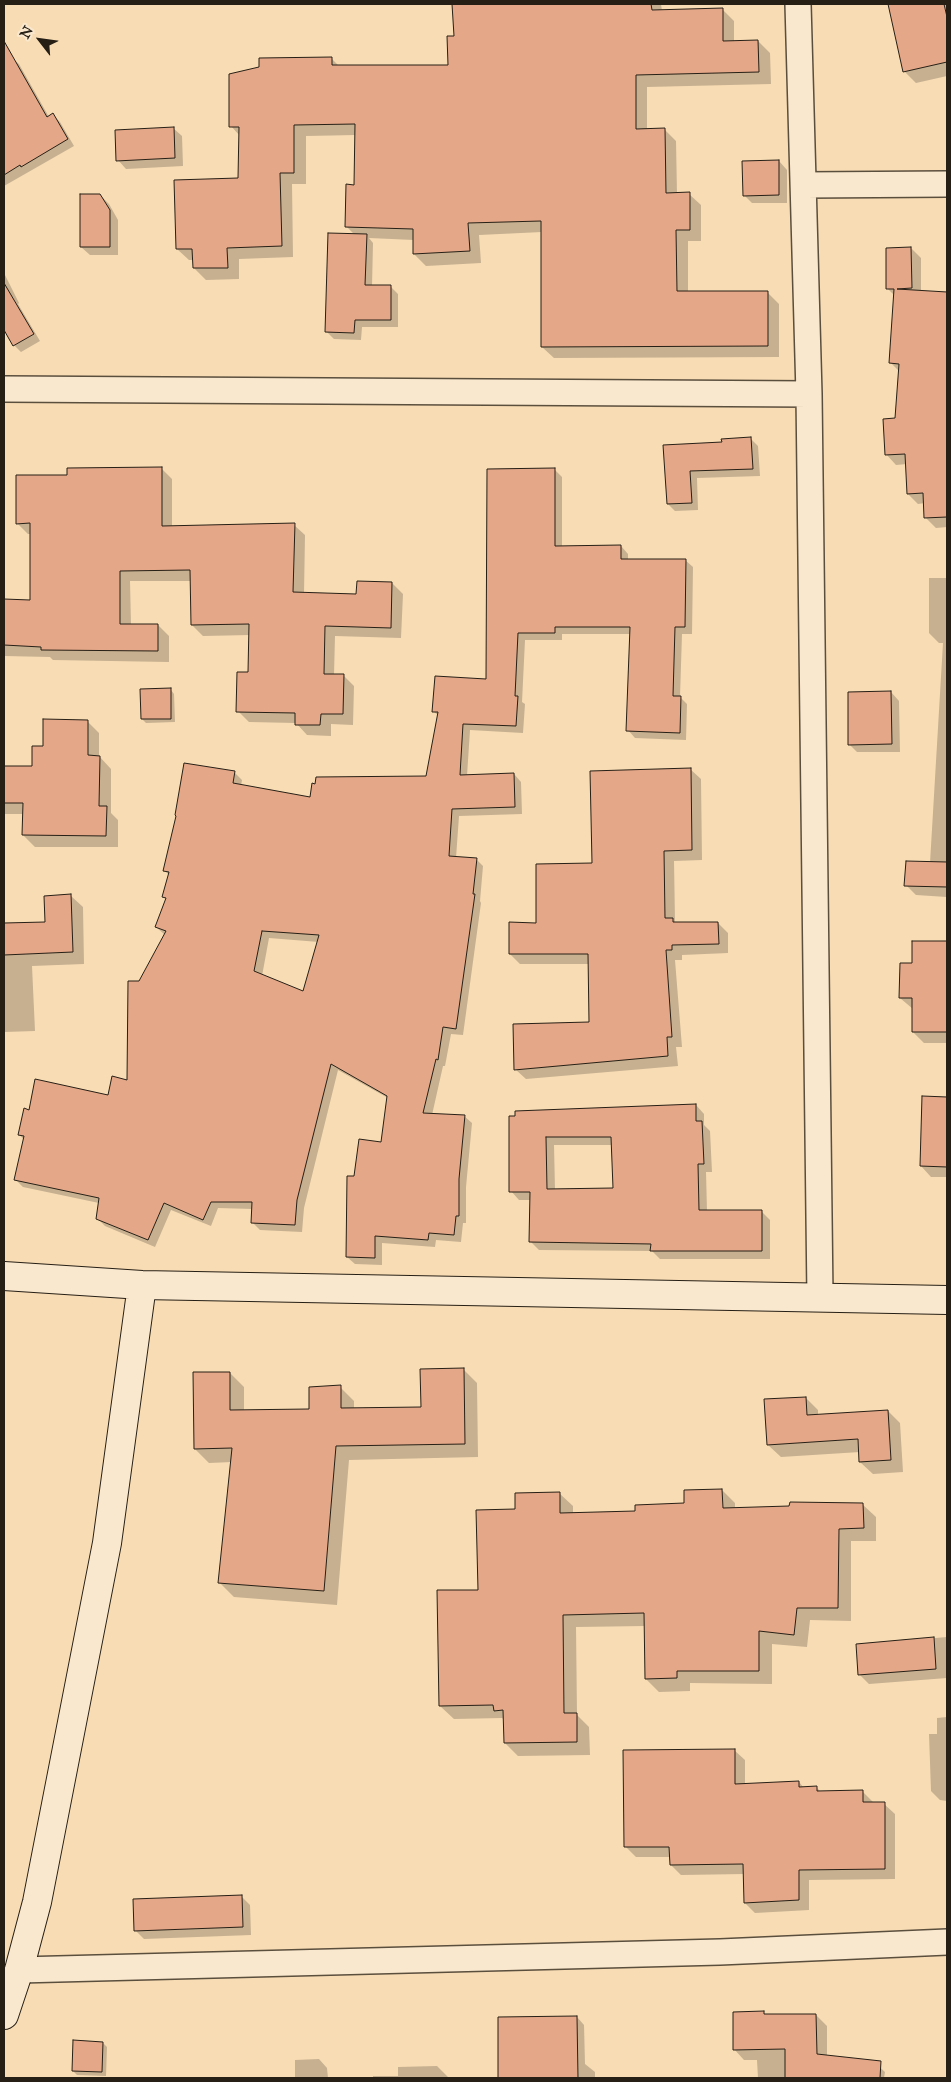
<!DOCTYPE html>
<style>
body{margin:0}
#map{position:relative;width:951px;height:2082px;overflow:hidden;background:#f8dcb4;font-family:"IM FELL Great Primer",serif}
canvas{display:block}
.frame{position:absolute;inset:0;border:5px solid #261f15;pointer-events:none}
.north{position:absolute;left:15px;top:15px;width:50px;height:50px;-webkit-text-stroke:4px #fae8ce;paint-order:stroke;rotate:300deg;font-size:14px;font-weight:700;line-height:20px;text-align:center;color:#261f15}
.north::after{content:'';display:block;margin:auto;width:18px;height:22px;background:#261f15;clip-path:polygon(50% 0,100% 100%,50% 72%,0 100%)}
</style>
<div id="map">
<canvas width="951" height="2082"></canvas>
<div class="frame"></div>
<div class="north">N</div>
</div>
<script>
const ctx = document.querySelector('canvas').getContext('2d');
ctx.lineJoin = 'round';
function paint(path, color) {
  ctx.fillStyle = color;
  ctx.fill(path, 'evenodd');
}
function toPath(rows) {
  const path = new Path2D();
  for (const r of rows) {
    path.moveTo(r[0], r[1]);
    for (let i = 2; i < r.length; i += 2) path.lineTo(r[i], r[i + 1]);
  }
  return path;
}
function trace(path, color, width, dash) {
  ctx.strokeStyle = color;
  ctx.lineWidth = width;
  ctx.lineCap = dash ? 'butt' : 'round';
  ctx.setLineDash(dash || []);
  ctx.stroke(path);
}
const shadow = toPath([
 [453,4,661,4,662,11,722,9,734,21,734,42,758,41,770,53,771,84,647,87,647,130,665,130,676,141,677,194,689,194,701,205,701,241,688,241,688,293,767,292,779,304,779,357,554,358,542,347,542,232,479,235,481,263,426,266,414,254,414,240,369,238,373,243,372,286,391,287,398,294,398,327,362,327,361,340,334,339,327,332,355,235,346,226,355,186,356,135,306,136,306,184,292,184,293,257,239,259,239,279,206,280,194,268,194,260,189,260,177,249,240,179,240,136,231,126,332,59,339,66,449,66,455,37],
 [889,4,947,4,947,76,916,83,904,71],
 [12,58,19,64,49,117,53,115,60,122,74,146,4,186,4,62],
 [173,128,182,136,183,166,126,169,118,160],
 [779,161,787,170,787,203,752,203,744,195],
 [100,195,109,204,118,220,118,255,90,255,81,247],
 [911,248,921,258,921,291,947,293,947,527,936,528,925,517,925,503,918,504,908,494,907,464,896,465,886,454,896,420,900,372,891,363,895,296,887,288],
 [4,273,19,303,18,304,40,341,21,352,14,345,4,328],
 [751,439,758,446,760,476,697,478,698,510,675,511,668,504,665,447,723,443],
 [161,468,172,479,172,527,294,525,305,535,304,593,357,596,392,583,403,594,401,638,335,636,334,675,343,675,354,686,353,725,331,724,331,736,307,735,296,723,249,722,238,711,249,673,250,635,203,636,192,625,191,581,130,581,131,625,158,625,169,636,169,662,53,660,50,657,4,656,4,600,31,601,31,534,28,534,17,523,68,476],
 [555,470,562,477,562,547,621,546,628,554,628,561,685,560,693,567,692,634,682,634,680,697,687,704,686,740,635,738,628,730,631,634,562,634,562,640,525,640,522,702,525,704,523,733,470,730,467,776,514,774,521,782,522,814,459,816,456,858,476,859,483,866,480,901,481,903,463,1035,451,1034,445,1066,443,1066,432,1115,464,1116,472,1123,466,1187,466,1223,463,1223,461,1242,436,1240,435,1247,382,1243,382,1265,355,1264,347,1257,355,1177,382,1143,388,1098,338,1070,304,1208,302,1232,260,1230,252,1222,253,1209,218,1208,211,1226,171,1210,155,1247,105,1226,97,1218,99,1203,23,1187,16,1180,24,1140,19,1134,30,1111,108,1096,128,1082,140,982,165,935,156,927,167,899,164,896,169,875,165,871,235,773,242,780,241,786,311,798,428,777,439,716,433,711,488,680],
 [269,938,319,942,304,993,262,976],
 [929,578,947,578,947,897,916,895,906,885,930,863,943,643,939,643,929,633],
 [171,690,174,694,175,722,146,723,142,719],
 [891,692,899,701,900,752,857,752,849,744],
 [87,721,99,733,99,756,111,769,111,813,118,820,118,847,35,847,23,835,24,814,4,814,4,767,33,767,45,748],
 [690,769,701,779,702,860,674,861,675,922,676,923,718,923,728,933,728,953,682,955,682,960,675,960,682,1047,676,1047,678,1066,526,1079,515,1069,590,1023,589,964,520,964,510,954,593,865],
 [71,896,83,907,84,964,32,966,35,1031,4,1032,4,925,47,923],
 [913,942,947,942,947,1043,924,1043,913,1032,913,1009,900,998,913,964],
 [923,1097,947,1098,947,1177,931,1177,921,1166],
 [696,1105,704,1114,704,1125,710,1131,712,1172,706,1172,707,1211,762,1212,770,1220,770,1259,660,1259,652,1251,539,1250,531,1242,531,1200,519,1200,511,1191,510,1118],
 [554,1145,613,1145,614,1189,555,1190],
 [463,1369,477,1383,478,1457,349,1460,337,1605,234,1597,220,1583,232,1462,209,1463,195,1449,230,1373,244,1387,244,1411,311,1410,340,1387,354,1401,354,1409,422,1408],
 [806,1398,818,1410,818,1415,888,1411,900,1423,903,1472,873,1474,860,1462,860,1452,781,1457,768,1445],
 [722,1490,735,1503,735,1509,862,1504,876,1517,876,1541,851,1541,851,1621,810,1620,807,1647,772,1644,772,1684,690,1683,690,1691,659,1692,646,1679,645,1626,576,1627,577,1715,589,1727,590,1755,518,1756,505,1743,505,1720,502,1718,454,1719,440,1706,479,1591,517,1510,559,1493,573,1506,573,1513,637,1512,685,1504],
 [947,1637,947,1678,869,1684,860,1675,857,1645],
 [947,1717,947,1801,940,1800,931,1791,929,1734,937,1734,937,1718],
 [734,1750,745,1760,745,1785,799,1782,804,1788,817,1788,821,1792,863,1792,873,1802,884,1804,895,1814,895,1879,809,1880,809,1910,755,1913,745,1903,745,1874,681,1875,671,1865,671,1857,636,1857,625,1846],
 [241,1896,250,1905,251,1935,144,1939,136,1931],
 [764,2013,766,2016,816,2015,827,2026,827,2057,874,2062,885,2072,884,2078,758,2078,757,2060,744,2060,734,2049],
 [577,2017,584,2025,585,2064,595,2072,595,2078,500,2078,499,2018],
 [103,2043,107,2047,106,2076,77,2075,73,2071],
 [319,2059,327,2068,328,2078,295,2078,295,2060],
 [437,2066,449,2078,373,2078,373,2076,398,2076,398,2067]
]);
const building = toPath([
 [452,4,651,4,652,10,723,8,723,41,758,40,759,72,636,75,636,129,665,128,666,193,690,192,690,230,676,230,677,291,768,291,768,346,541,347,541,221,468,223,470,251,413,254,413,229,345,227,346,184,354,185,355,124,294,125,294,173,280,173,282,246,227,248,228,268,193,268,192,249,176,249,174,180,238,178,239,127,229,127,229,74,259,67,259,58,332,57,332,65,448,65,447,36,454,36,452,4],
 [888,4,944,4,947,17,947,62,903,72,888,4],
 [4,41,47,117,53,113,68,139,21,167,20,165,4,175,4,41],
 [174,127,175,158,116,161,115,130,174,127],
 [779,160,779,195,743,196,742,161,779,160],
 [80,194,100,194,110,210,110,247,80,247,80,194],
 [328,233,367,234,365,285,391,285,391,320,355,320,354,333,325,332,328,233],
 [911,247,912,288,897,289,947,292,947,517,924,518,923,493,907,494,905,454,885,455,883,419,895,418,899,364,889,363,894,289,886,289,886,248,911,247],
 [4,283,34,334,13,346,4,330,4,283],
 [751,437,753,469,690,471,692,503,667,504,663,445,722,442,721,439,751,437],
 [162,467,162,526,295,523,293,592,356,594,357,581,392,582,391,628,325,626,324,674,344,674,343,714,321,714,320,725,295,725,295,713,236,712,237,672,248,672,249,624,191,625,190,570,120,571,120,624,158,624,158,651,41,650,41,647,4,645,4,599,30,600,30,523,16,524,16,475,67,475,67,468,162,467],
 [555,468,555,546,621,545,621,559,686,559,685,627,675,627,673,696,681,696,680,733,626,731,630,627,555,627,555,633,518,633,515,696,518,696,516,726,463,724,460,775,514,773,515,807,452,809,449,856,477,858,473,894,475,894,456,1029,443,1027,438,1060,436,1059,423,1113,465,1115,459,1179,459,1216,456,1216,454,1235,429,1233,428,1240,375,1236,375,1258,346,1257,347,1176,354,1176,359,1139,381,1142,387,1096,331,1064,297,1200,295,1225,251,1223,252,1202,211,1202,203,1220,164,1203,148,1240,96,1219,99,1198,14,1180,24,1136,18,1135,24,1108,29,1110,35,1079,108,1095,112,1076,127,1080,128,981,139,981,166,931,155,927,166,898,162,897,169,872,163,871,176,816,175,815,184,763,235,771,233,783,310,797,312,783,315,784,316,777,426,776,438,712,432,712,435,676,486,679,487,469,555,468],
 [262,931,319,935,303,991,254,971,262,931],
 [171,688,171,719,141,719,140,689,171,688],
 [891,691,892,744,848,745,848,692,891,691],
 [43,719,88,720,88,755,100,756,99,806,107,806,106,836,22,835,23,803,4,803,4,766,32,766,32,746,43,746,43,719],
 [691,768,692,850,664,851,665,918,673,918,673,922,718,922,719,944,672,945,672,950,666,950,672,1037,667,1037,668,1056,514,1070,513,1024,589,1022,588,954,509,954,509,922,536,923,536,864,592,863,590,771,691,768],
 [906,861,947,862,947,887,904,886,906,861],
 [71,894,73,952,4,955,4,923,45,922,44,896,71,894],
 [912,941,947,941,947,1032,912,1032,912,998,899,998,900,963,912,963,912,941],
 [922,1096,947,1097,947,1167,920,1166,922,1096],
 [696,1104,696,1121,702,1121,704,1164,698,1164,699,1210,762,1210,762,1251,650,1251,651,1244,529,1242,530,1192,509,1192,509,1116,515,1116,515,1111,696,1104],
 [546,1137,611,1137,613,1188,547,1189,546,1137],
 [464,1368,465,1444,336,1446,324,1591,218,1583,232,1448,194,1449,193,1372,230,1372,230,1410,309,1409,309,1387,341,1385,341,1408,421,1407,420,1369,464,1368],
 [806,1397,807,1415,888,1410,891,1460,859,1462,858,1439,767,1445,764,1399,806,1397],
 [722,1489,723,1508,789,1506,790,1502,863,1503,864,1528,839,1529,838,1608,797,1608,794,1635,759,1631,759,1671,677,1671,677,1678,645,1679,644,1613,563,1615,564,1713,577,1713,577,1742,504,1743,503,1710,494,1711,493,1705,439,1706,437,1590,478,1590,476,1510,515,1509,515,1493,560,1492,560,1513,635,1511,635,1505,684,1503,684,1490,722,1489],
 [934,1637,936,1669,858,1675,856,1644,934,1637],
 [735,1749,735,1784,799,1781,799,1787,817,1786,817,1791,863,1790,863,1802,885,1802,885,1869,799,1870,799,1900,744,1903,743,1864,670,1865,669,1847,624,1847,623,1750,735,1749],
 [242,1895,243,1927,134,1931,133,1899,242,1895],
 [764,2011,764,2014,816,2014,817,2054,881,2061,880,2078,785,2078,785,2049,733,2050,733,2012,764,2011],
 [577,2016,578,2078,498,2078,498,2017,577,2016],
 [73,2040,103,2042,102,2072,72,2071,73,2040]
]);
const street = toPath([
 [798,4,809,394,820,1297],
 [805,185,947,184],
 [4,389,809,394],
 [19,1970,720,1952,947,1942]
]);
const secondary = toPath([
 [4,1276,142,1285,947,1300],
 [4,2015,19,1970,37,1902,107,1543,142,1285]
]);
paint(shadow, '#0003');
paint(building, '#e4a788');
trace(building, '#261f15', 1);
trace(street, '#5a4e3d', 28);
trace(secondary, '#261f15', 30);
trace(street, '#fae8ce', 25);
trace(secondary, '#fae8ce', 28);
</script>
